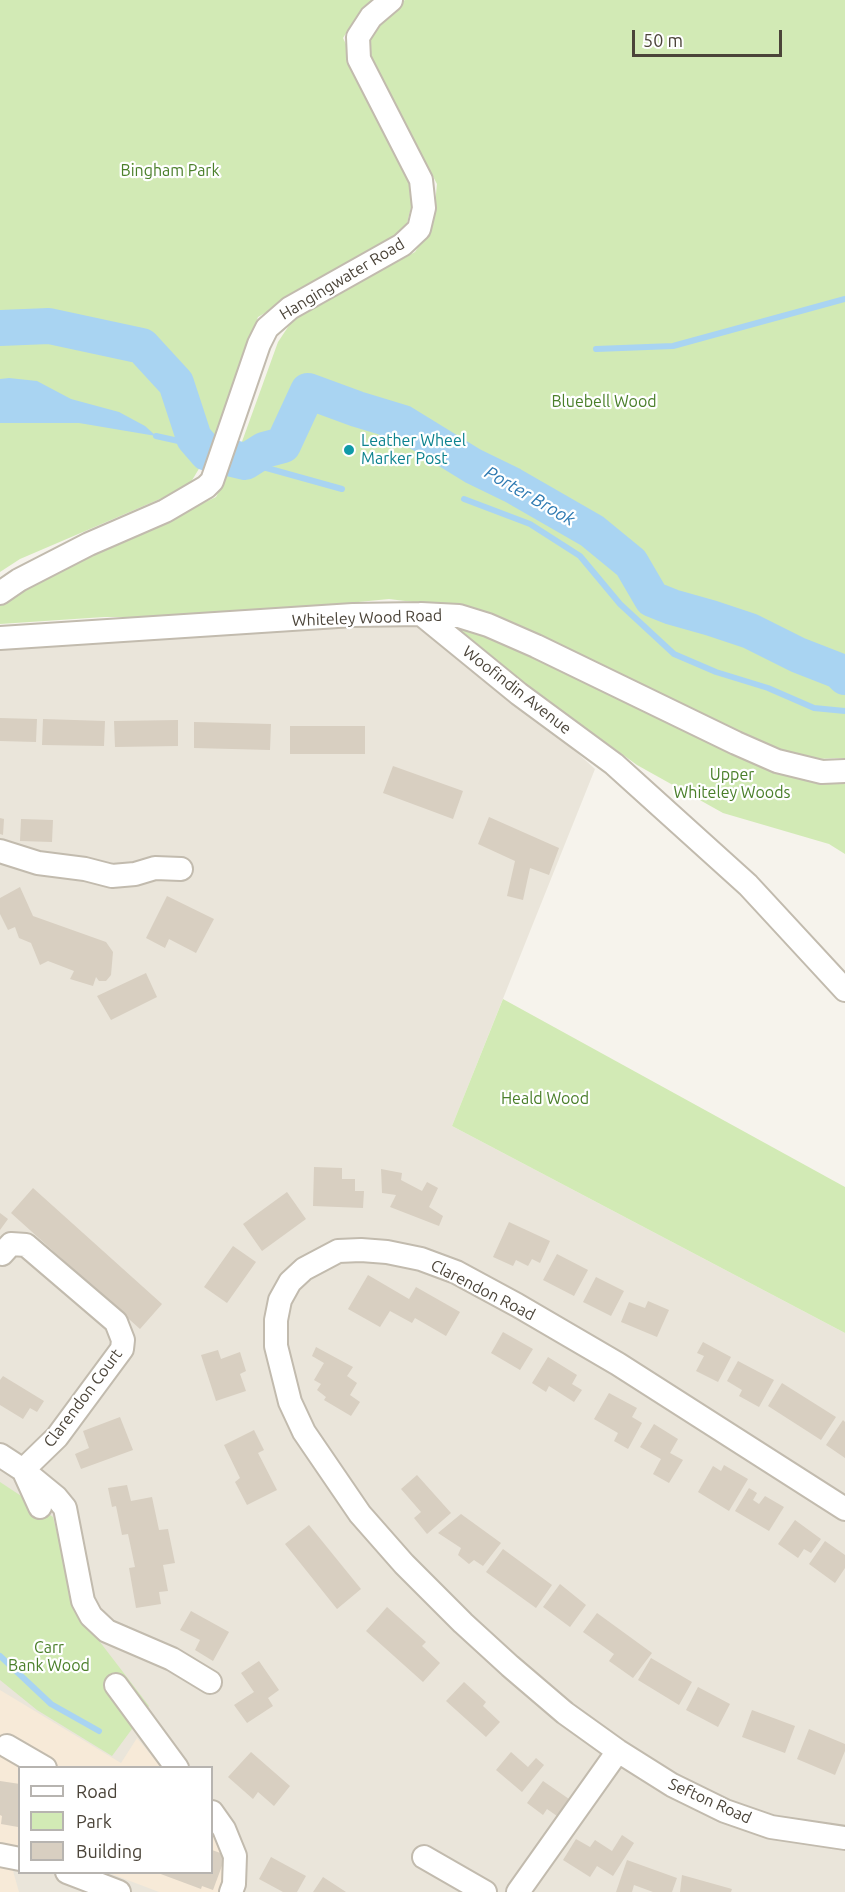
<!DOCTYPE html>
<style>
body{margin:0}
#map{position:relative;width:845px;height:1892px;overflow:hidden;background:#f6f3ec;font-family:Ubuntu,sans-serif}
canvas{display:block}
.legend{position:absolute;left:18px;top:1766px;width:195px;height:108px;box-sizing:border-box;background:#fff;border:2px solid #b7b4b0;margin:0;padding:8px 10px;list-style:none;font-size:18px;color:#4b4439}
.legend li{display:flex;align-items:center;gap:12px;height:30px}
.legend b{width:30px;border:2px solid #b7b4b0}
.scale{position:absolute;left:632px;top:30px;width:150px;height:27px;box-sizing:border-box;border:3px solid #4b4439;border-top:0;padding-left:8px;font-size:18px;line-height:21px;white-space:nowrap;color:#4b4439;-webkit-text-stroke:4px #fff;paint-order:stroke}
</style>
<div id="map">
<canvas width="845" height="1892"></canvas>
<ul class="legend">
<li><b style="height:8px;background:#fff"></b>Road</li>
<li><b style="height:16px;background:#d2eab5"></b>Park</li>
<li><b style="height:16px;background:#d8cfc1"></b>Building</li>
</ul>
<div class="scale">50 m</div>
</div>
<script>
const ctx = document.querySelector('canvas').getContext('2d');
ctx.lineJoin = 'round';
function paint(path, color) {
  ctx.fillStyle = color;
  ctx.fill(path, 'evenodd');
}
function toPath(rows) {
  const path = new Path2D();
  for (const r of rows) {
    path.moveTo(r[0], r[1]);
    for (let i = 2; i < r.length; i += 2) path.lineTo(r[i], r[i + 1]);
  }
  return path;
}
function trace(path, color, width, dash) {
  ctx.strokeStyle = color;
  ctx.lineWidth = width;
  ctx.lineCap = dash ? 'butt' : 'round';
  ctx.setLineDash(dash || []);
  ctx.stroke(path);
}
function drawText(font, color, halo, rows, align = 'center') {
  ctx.font = font + ' Ubuntu,sans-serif';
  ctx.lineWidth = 4.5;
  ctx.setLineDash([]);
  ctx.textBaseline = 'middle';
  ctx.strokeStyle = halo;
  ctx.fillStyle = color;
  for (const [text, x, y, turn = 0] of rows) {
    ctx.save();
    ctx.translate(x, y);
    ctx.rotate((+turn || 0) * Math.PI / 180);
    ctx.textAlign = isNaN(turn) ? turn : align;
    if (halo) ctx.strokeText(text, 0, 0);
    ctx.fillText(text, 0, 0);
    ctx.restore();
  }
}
const residential = toPath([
 [344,621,440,629,595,769,452,1126,845,1333,845,1892,0,1892,0,646],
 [20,1768,212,1768,212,1872,20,1872]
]);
const commercial = toPath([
 [0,1690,121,1763,137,1738,161,1767,20,1768,19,1848,6,1846,19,1892,0,1892],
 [212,1831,229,1858,221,1892,159,1892,109,1873,212,1872]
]);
const green = toPath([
 [0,0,372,0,362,8,343,38,416,188,405,231,258,317,209,452,188,487,20,559,0,572],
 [405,0,845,0,845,758,814,759,751,742,469,609,389,599,206,617,104,617,0,624,0,604,33,584,216,497,235,461,278,342,294,318,415,252,433,224,437,184,368,52,372,33,382,16],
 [464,627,845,780,845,854,829,844,723,813,637,765,521,681,460,634],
 [503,999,845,1187,845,1333,452,1126],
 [0,1482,53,1517,77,1612,149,1706,112,1756,37,1710,0,1680]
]);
const water = toPath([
 [9,378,37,381,71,399,119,412,145,426,156,436,79,423,0,423,0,379]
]);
const stream = toPath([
 [596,349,673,346,845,299],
 [187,412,209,437,264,450],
 [156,436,201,446],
 [245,462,342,489],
 [464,499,530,524,580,556,620,604,674,654,716,672,768,688,814,708,845,711],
 [0,1656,51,1704,99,1731]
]);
const river = toPath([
 [0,328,49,326,142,346,176,383,194,438,207,453,245,462,264,450,283,445,308,391,357,409,403,423,473,466,512,485,592,531,631,563,652,599,672,607,711,618,750,631,798,655,839,671,845,677]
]);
const building = toPath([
 [0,718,37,719,36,742,0,741],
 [43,719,105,721,104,746,42,745],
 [178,720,178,746,115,747,114,721],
 [194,722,271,724,270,750,194,748],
 [290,726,365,726,365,754,290,754],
 [393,766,463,791,453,819,383,793],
 [489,817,559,848,549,875,530,868,523,900,507,896,515,861,478,844],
 [0,818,4,819,3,835,0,834],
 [21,819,53,820,52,842,20,841],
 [20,887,33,916,106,942,113,952,111,975,106,981,99,981,96,977,93,986,70,979,74,971,48,961,40,965,31,943,19,938,15,927,8,930,0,914,0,898],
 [167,896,214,919,196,953,169,939,165,948,146,938],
 [146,973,157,997,111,1020,97,996],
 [314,1167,342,1168,342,1179,355,1179,355,1191,364,1191,363,1208,313,1206],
 [381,1169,402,1173,401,1180,422,1191,427,1182,438,1188,429,1207,443,1216,439,1226,390,1207,396,1195,382,1193],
 [33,1188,162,1304,140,1329,11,1213],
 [287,1192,306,1219,262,1251,243,1224],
 [0,1213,8,1219,0,1230],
 [509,1222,550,1241,540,1263,532,1259,528,1266,516,1260,513,1266,493,1257],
 [233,1246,256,1262,227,1303,204,1287],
 [557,1254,588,1270,574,1296,543,1280],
 [368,1275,409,1299,416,1287,460,1312,446,1336,415,1318,412,1323,390,1311,380,1327,348,1309],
 [596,1277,624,1291,611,1316,583,1302],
 [648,1301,669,1310,657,1337,621,1322,629,1302,645,1308],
 [503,1332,533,1349,520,1370,491,1353],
 [703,1342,731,1357,718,1382,696,1371,704,1356,697,1353],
 [316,1347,353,1367,347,1376,357,1383,350,1395,360,1402,351,1416,324,1400,326,1397,317,1390,321,1384,314,1380,324,1363,312,1356],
 [218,1350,221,1359,240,1352,246,1371,240,1374,246,1391,216,1401,201,1355],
 [548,1357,577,1375,572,1384,582,1390,574,1402,549,1386,546,1392,532,1383],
 [738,1361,774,1380,759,1407,739,1396,742,1390,727,1381],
 [3,1376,44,1401,37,1412,30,1408,23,1419,0,1405,0,1380],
 [782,1383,836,1417,821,1440,768,1406],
 [609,1393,637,1408,632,1417,642,1423,628,1449,614,1441,618,1433,594,1419],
 [120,1417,133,1450,81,1469,75,1454,89,1448,83,1431],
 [843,1420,845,1422,845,1458,826,1445],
 [654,1424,678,1439,670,1453,683,1460,669,1483,653,1474,661,1459,640,1447],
 [254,1430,264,1450,258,1453,277,1490,247,1505,235,1482,240,1478,224,1445],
 [724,1465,748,1479,729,1511,698,1492,713,1466,721,1471],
 [417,1475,451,1513,427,1534,414,1518,421,1512,401,1489],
 [127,1485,131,1501,152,1497,159,1530,168,1529,175,1563,163,1565,168,1591,159,1592,161,1604,136,1608,129,1568,135,1567,128,1534,122,1535,116,1506,112,1507,108,1488],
 [749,1488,757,1493,753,1500,759,1504,765,1496,784,1507,769,1531,735,1511],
 [461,1514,501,1543,483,1566,474,1560,469,1564,458,1555,461,1548,438,1533],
 [795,1520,821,1539,811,1553,804,1549,798,1558,778,1544],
 [309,1525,361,1589,337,1609,285,1544],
 [825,1541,845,1555,845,1568,835,1583,809,1564],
 [503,1549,552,1585,536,1608,486,1572],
 [560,1584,586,1605,570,1627,543,1607],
 [387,1607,426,1642,422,1646,440,1663,423,1682,366,1631],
 [191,1611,229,1632,213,1661,195,1650,200,1640,180,1630],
 [597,1613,652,1653,633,1678,609,1661,614,1654,583,1632],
 [651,1658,692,1682,679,1705,638,1680],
 [259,1661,279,1690,268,1698,273,1706,247,1723,234,1705,254,1692,241,1673],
 [464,1682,486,1702,483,1706,500,1722,486,1737,446,1701],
 [698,1687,730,1704,718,1727,686,1710],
 [752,1710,795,1726,785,1753,742,1737],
 [809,1729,845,1744,845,1751,835,1775,797,1759],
 [251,1752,290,1786,274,1806,258,1792,253,1799,228,1777],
 [511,1752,528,1767,536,1758,544,1765,522,1792,496,1770],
 [0,1781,20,1784,18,1827,1,1824,2,1816,0,1815],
 [543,1781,569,1799,557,1816,547,1809,543,1815,527,1803],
 [622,1835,634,1843,613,1876,597,1866,590,1877,563,1860,576,1839,590,1847,595,1840,612,1851],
 [212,1850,226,1855,213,1890,202,1886,201,1889,158,1873,212,1872],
 [271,1857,306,1876,297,1892,283,1892,259,1879],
 [627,1860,677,1878,672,1892,653,1892,634,1885,632,1892,616,1892],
 [682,1875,732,1889,731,1892,680,1892],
 [323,1877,346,1892,313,1892]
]);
const minor = toPath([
 [0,593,19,580,89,544,165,511,206,487,212,481,259,344,267,328,290,308,402,245,419,229,424,208,421,180,359,59,358,37,371,17,391,0],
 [421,614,519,694,614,764,748,885,845,990],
 [0,638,353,615,421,614,459,616,488,625,536,646,736,743,777,761,822,772,845,771],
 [0,851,38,863,85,869,112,876,135,874,155,868,181,869],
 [2,1254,11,1244,26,1245,116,1322,123,1340,122,1349,57,1437,23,1470],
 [0,1455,23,1470,56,1497,65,1508,83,1601,91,1616,107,1631,172,1659,210,1682],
 [25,1474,40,1507],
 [845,1509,618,1364,517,1305,456,1272,421,1259,387,1252,361,1250,338,1251,304,1269,290,1282,280,1300,276,1320,276,1346,290,1402,304,1432,360,1514,404,1564,463,1623,510,1666,565,1713,618,1751,672,1785,725,1811,771,1827,845,1838],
 [116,1685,177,1768],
 [7,1746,45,1768],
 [212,1812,224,1829,235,1856,234,1884,231,1892],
 [0,1855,20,1859],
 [424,1857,485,1892],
 [67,1872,119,1892],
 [518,1892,618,1751]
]);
const markers = [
 [349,450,6,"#0f9aa8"]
];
const parkNames = [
 ["Bingham Park",170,171],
 ["Bluebell Wood",604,402],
 ["Upper",732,775],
 ["Whiteley Woods",732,793],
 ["Heald Wood",545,1099],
 ["Carr",49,1648],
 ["Bank Wood",49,1666]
];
const streetNames = [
 ["Hangingwater Road",342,279,-31],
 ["Whiteley Wood Road",367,618,-2],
 ["Woofindin Avenue",517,690,38],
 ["Clarendon Road",483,1290,27],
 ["Clarendon Court",83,1398,-53],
 ["Sefton Road",710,1801,24]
];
const cultureNames = [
 ["Leather Wheel",361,441],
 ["Marker Post",361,459]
];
const waterNames = [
 ["Porter Brook",530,496,30]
];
paint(residential, '#eae5da');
paint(commercial, '#f7ead8');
paint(green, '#d2eab5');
paint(water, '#a9d4f2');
trace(stream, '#a9d4f2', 6);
trace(river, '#a9d4f2', 36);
paint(building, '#d8cfc1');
trace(minor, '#c2bbae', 26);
trace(minor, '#fff', 22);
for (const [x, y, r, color] of markers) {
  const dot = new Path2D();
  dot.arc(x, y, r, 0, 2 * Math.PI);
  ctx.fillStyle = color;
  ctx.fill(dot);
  trace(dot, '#fff', 2);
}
drawText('16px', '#4a7f2a', '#fff', parkNames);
drawText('16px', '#4b4439', '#fff', streetNames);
drawText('16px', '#0d838f', '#fff', cultureNames, 'left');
drawText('italic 18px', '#2e7ab2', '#fff', waterNames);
</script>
